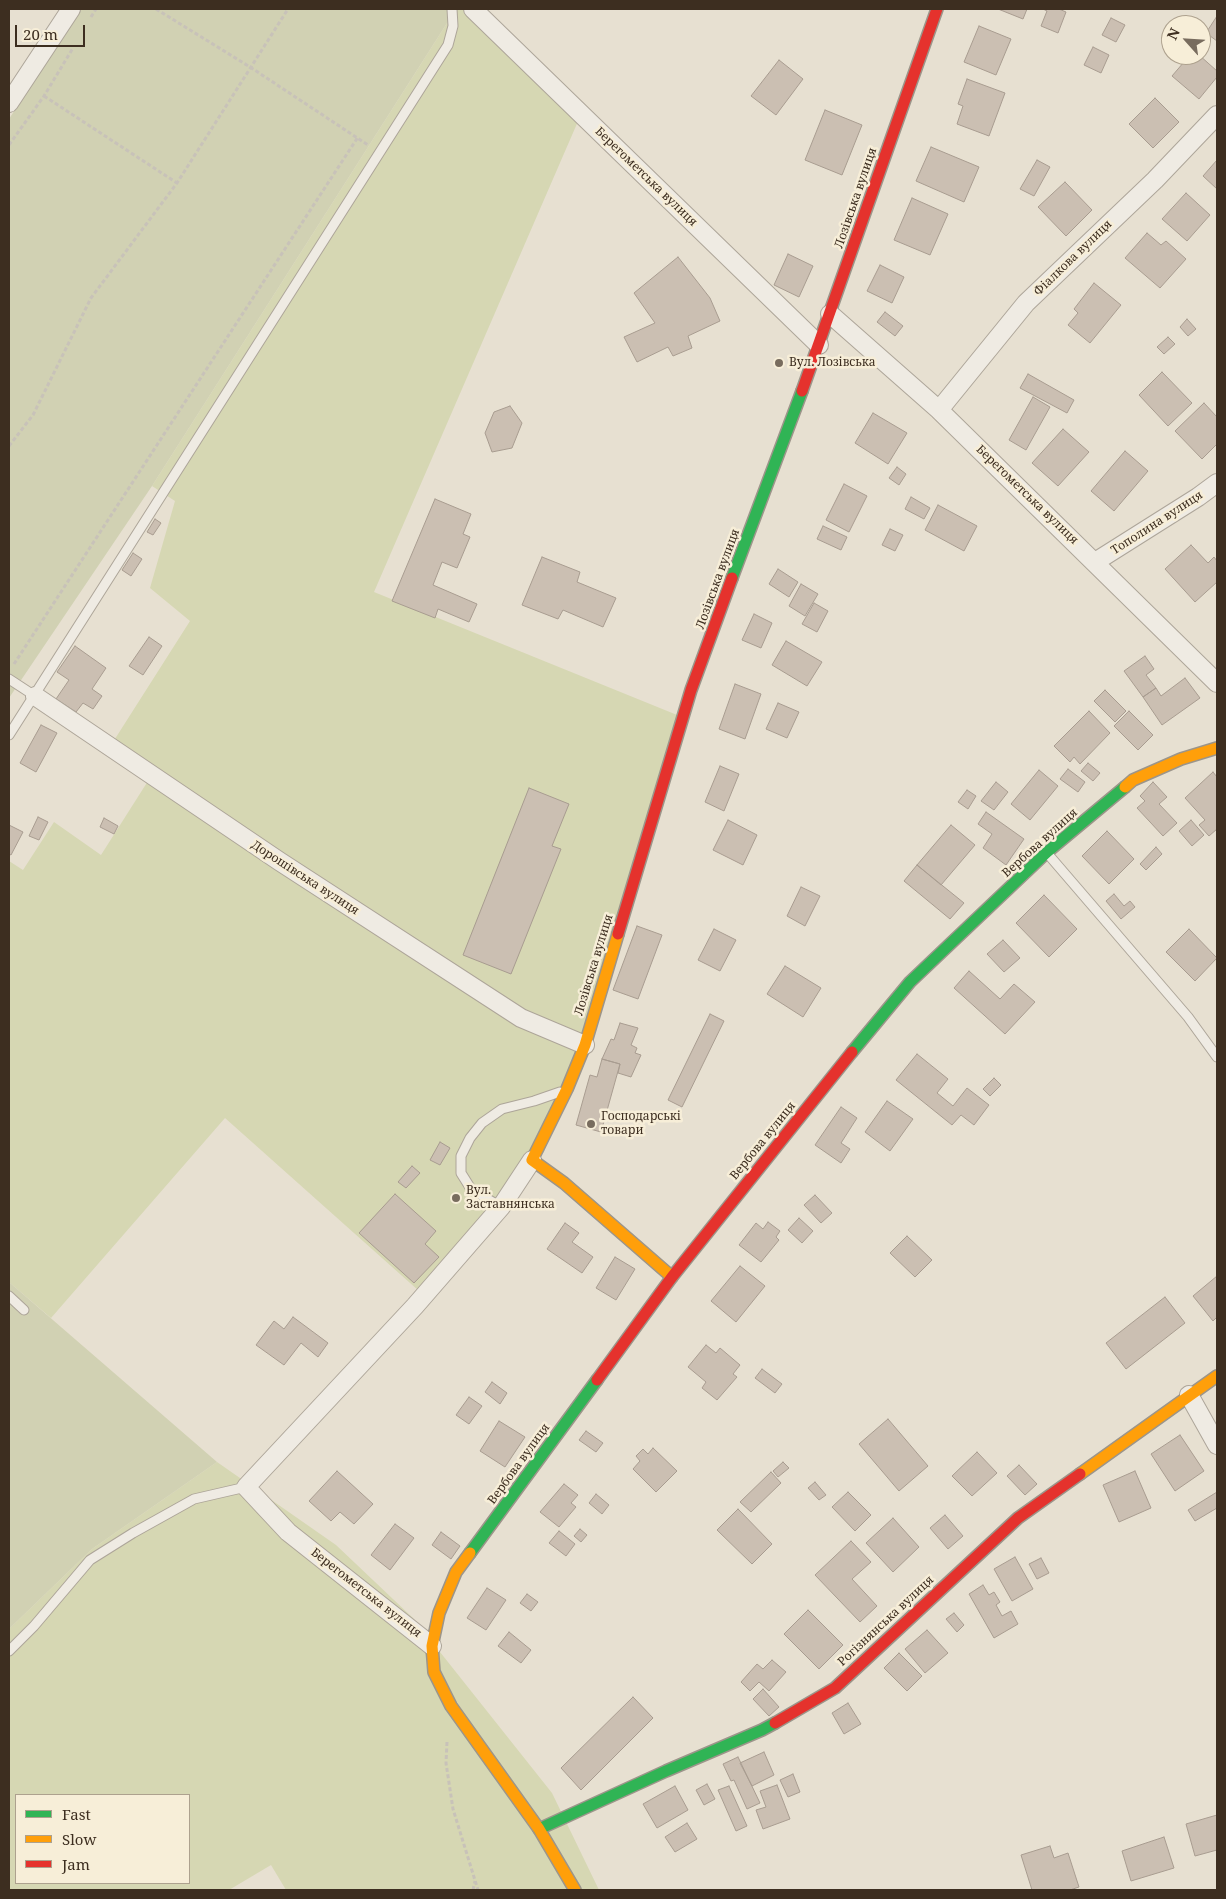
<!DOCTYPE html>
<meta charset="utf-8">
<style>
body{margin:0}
#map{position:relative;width:1226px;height:1899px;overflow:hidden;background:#e7e0d1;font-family:"Noto Serif",serif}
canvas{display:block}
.frame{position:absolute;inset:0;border:10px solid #3d2e20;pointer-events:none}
.legend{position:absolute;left:15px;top:1794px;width:175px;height:90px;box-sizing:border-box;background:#f7eed8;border:1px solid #ada18e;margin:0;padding:6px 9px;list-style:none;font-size:15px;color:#3d2e20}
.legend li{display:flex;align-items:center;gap:10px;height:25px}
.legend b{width:25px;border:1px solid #ada18e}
.north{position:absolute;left:1161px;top:15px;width:50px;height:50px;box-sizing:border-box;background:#f7eed8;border:1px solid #ada18e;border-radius:50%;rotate:296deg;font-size:14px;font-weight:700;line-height:20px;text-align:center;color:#3d2e20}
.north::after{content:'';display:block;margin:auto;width:18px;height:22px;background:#786c5e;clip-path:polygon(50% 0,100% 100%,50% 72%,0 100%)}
.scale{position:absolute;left:15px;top:25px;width:70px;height:22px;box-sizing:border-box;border:2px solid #3d2e20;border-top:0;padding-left:6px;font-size:15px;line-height:18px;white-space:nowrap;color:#3d2e20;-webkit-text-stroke:4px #f7eed8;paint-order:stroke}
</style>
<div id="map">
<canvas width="1226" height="1899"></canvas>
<div class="frame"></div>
<ul class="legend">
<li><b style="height:6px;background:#30b455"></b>Fast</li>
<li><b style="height:6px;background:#ff9f0a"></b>Slow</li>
<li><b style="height:6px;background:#e5322d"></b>Jam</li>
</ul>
<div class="north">N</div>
<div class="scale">20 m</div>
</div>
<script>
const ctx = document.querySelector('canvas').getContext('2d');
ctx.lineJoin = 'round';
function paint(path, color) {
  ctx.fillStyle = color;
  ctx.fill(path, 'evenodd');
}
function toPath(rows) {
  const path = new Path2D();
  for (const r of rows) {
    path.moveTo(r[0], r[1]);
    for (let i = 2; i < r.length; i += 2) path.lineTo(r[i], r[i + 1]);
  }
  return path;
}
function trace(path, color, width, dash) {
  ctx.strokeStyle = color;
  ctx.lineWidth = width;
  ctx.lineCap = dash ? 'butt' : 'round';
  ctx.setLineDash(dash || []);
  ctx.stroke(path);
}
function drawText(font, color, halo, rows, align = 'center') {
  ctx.font = font + ' "Noto Serif",serif';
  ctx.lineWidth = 5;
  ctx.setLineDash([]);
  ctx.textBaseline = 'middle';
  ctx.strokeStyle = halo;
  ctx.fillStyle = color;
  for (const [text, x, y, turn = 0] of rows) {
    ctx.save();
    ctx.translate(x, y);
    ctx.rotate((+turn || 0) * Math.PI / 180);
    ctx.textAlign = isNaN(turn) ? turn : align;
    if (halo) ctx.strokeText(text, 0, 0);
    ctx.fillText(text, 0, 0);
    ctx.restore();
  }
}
const green = toPath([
 [456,9,471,9,579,119,374,592,687,719,544,1152,419,1291,225,1118,51,1318,9,1282,9,861,23,870,54,822,101,855,148,781,106,753,190,621,150,588,175,501,152,486],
 [217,1462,336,1545,413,1618,552,1793,599,1890,286,1890,271,1865,229,1890,9,1890,9,1629,92,1549],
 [16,1795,189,1795,189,1883,16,1883]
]);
const cemetery = toPath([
 [80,9,456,9,152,486,9,698,9,119],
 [9,1282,217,1462,92,1549,9,1629]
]);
const building = toPath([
 [998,9,1027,9,1023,19,998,9],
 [1043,9,1059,9,1066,12,1058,33,1041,26,1047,11,1043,9],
 [1217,16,1217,41,1206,33,1217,16],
 [1111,18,1125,25,1116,42,1102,35,1111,18],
 [979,26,1011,39,996,75,964,62,979,26],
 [1093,47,1109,55,1101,73,1084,65,1093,47],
 [1190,55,1199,55,1217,71,1217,77,1199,99,1172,76,1190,55],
 [779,60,803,79,776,115,751,96,779,60],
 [967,79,1005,93,989,136,957,124,963,106,958,104,967,79],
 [1155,98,1179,122,1153,148,1129,124,1155,98],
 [825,110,862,125,842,175,805,160,825,110],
 [931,147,979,167,964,202,916,181,931,147],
 [1037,160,1050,167,1034,196,1020,189,1037,160],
 [1217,160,1217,189,1203,176,1217,160],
 [1065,182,1092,210,1066,236,1038,207,1065,182],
 [1186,193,1210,215,1187,241,1162,219,1186,193],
 [912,198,948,214,930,255,894,240,912,198],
 [1147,233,1161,245,1166,241,1186,259,1160,288,1125,258,1147,233],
 [788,254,813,266,799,297,774,285,788,254],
 [678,257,710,298,720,321,688,336,692,348,673,356,668,347,637,362,624,337,655,323,634,293,678,257],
 [880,265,904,277,892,303,867,291,880,265],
 [1094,283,1121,305,1090,343,1068,325,1078,313,1074,309,1094,283],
 [885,312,903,326,895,336,877,322,885,312],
 [1187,319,1196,329,1188,336,1180,327,1187,319],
 [1168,337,1175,344,1164,354,1157,347,1168,337],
 [1162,372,1192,403,1168,426,1139,395,1162,372],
 [1028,374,1074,400,1067,413,1020,388,1028,374],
 [1033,397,1050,407,1026,450,1009,440,1033,397],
 [1204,403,1217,417,1217,444,1202,459,1175,431,1204,403],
 [510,406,522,423,512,448,492,452,485,433,494,412,510,406],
 [873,413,907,433,888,464,855,443,873,413],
 [1063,429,1089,452,1058,486,1032,463,1063,429],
 [1125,451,1148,471,1114,511,1091,491,1125,451],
 [897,467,906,474,899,485,889,478,897,467],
 [844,484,867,496,849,532,826,520,844,484],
 [911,497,930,508,924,519,905,509,911,497],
 [435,499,471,514,463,534,470,537,457,568,442,562,433,585,477,604,469,622,438,609,435,618,392,601,435,499],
 [938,505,977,526,964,551,925,530,938,505],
 [155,519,161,523,153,535,147,532,155,519],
 [823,526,847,537,841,550,817,539,823,526],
 [890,529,903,535,895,551,882,545,890,529],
 [1191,545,1208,563,1214,557,1217,561,1217,582,1195,602,1165,569,1191,545],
 [133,553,142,559,131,576,122,570,133,553],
 [542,557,580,572,577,582,616,598,603,627,563,610,558,619,522,605,542,557],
 [778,569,798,582,789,597,769,584,778,569],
 [801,584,818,594,805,616,789,606,801,584],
 [814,603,828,611,817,632,802,624,814,603],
 [754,614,772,623,761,648,742,640,754,614],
 [149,637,162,646,143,675,129,666,149,637],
 [786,641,822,662,807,686,772,665,786,641],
 [75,646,106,668,92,689,102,696,93,709,83,703,76,712,56,699,69,680,57,672,75,646],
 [1145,656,1154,669,1146,675,1156,688,1143,697,1124,671,1145,656],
 [1185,678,1200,698,1162,725,1143,697,1156,688,1161,696,1185,678],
 [735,684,761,694,745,739,719,729,735,684],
 [1105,690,1126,711,1115,722,1094,701,1105,690],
 [778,703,799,712,787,738,766,729,778,703],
 [1089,711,1110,733,1080,764,1074,757,1070,762,1054,746,1089,711],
 [1129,711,1153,735,1138,750,1114,726,1129,711],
 [41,725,57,733,36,772,20,763,41,725],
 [1088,763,1100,773,1093,781,1081,771,1088,763],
 [720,766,739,774,724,811,705,802,720,766],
 [1068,769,1085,782,1078,792,1060,779,1068,769],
 [1039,770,1058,786,1030,820,1011,804,1039,770],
 [1213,772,1217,777,1217,829,1209,836,1199,825,1205,820,1185,798,1213,772],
 [996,782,1008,792,994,810,981,801,996,782],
 [1153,782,1167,797,1159,804,1177,823,1163,836,1137,808,1145,801,1140,796,1153,782],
 [529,788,569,804,552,846,561,849,511,974,463,955,529,788],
 [967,790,976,796,968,809,958,802,967,790],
 [986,812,1024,839,1006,865,983,848,992,834,978,824,986,812],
 [38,817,48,822,39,840,29,836,38,817],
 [104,818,118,826,114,834,100,827,104,818],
 [728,820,757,835,743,865,713,850,728,820],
 [1191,820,1204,835,1192,846,1179,831,1191,820],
 [9,825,23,832,11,855,9,854,9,825],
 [951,825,975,845,941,885,917,865,951,825],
 [1107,831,1134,859,1109,884,1082,856,1107,831],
 [1156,847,1162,854,1146,870,1140,864,1156,847],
 [917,865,964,903,950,919,904,881,917,865],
 [801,887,820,896,805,926,787,916,801,887],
 [1114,894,1124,906,1130,901,1135,907,1121,919,1106,901,1114,894],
 [1044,895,1077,929,1049,957,1016,923,1044,895],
 [637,926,662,935,638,999,613,990,637,926],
 [714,929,736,940,720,971,698,960,714,929],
 [1189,929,1217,958,1195,981,1166,952,1189,929],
 [1003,940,1020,958,1004,972,987,954,1003,940],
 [785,966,821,988,803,1017,767,994,785,966],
 [969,971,1000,999,1014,984,1035,1002,1005,1034,954,988,969,971],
 [710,1014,724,1021,682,1107,668,1100,710,1014],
 [620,1023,638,1028,631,1045,637,1048,635,1053,641,1055,631,1077,618,1073,620,1064,602,1059,611,1039,614,1040,620,1023],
 [917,1054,948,1079,937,1093,953,1106,967,1088,989,1105,974,1125,961,1115,952,1125,896,1080,917,1054],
 [602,1059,620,1064,601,1132,576,1125,590,1075,597,1077,602,1059],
 [994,1078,1001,1085,990,1096,983,1089,994,1078],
 [887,1101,913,1119,890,1151,865,1132,887,1101],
 [841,1107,857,1118,841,1143,850,1149,841,1163,815,1145,841,1107],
 [440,1142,450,1148,440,1165,430,1160,440,1142],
 [412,1166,420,1173,406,1188,398,1182,412,1166],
 [395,1194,436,1231,425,1244,439,1257,414,1283,359,1233,395,1194],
 [815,1195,832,1213,821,1223,804,1205,815,1195],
 [799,1218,813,1231,802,1243,788,1230,799,1218],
 [768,1222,780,1231,776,1237,779,1240,761,1262,739,1245,756,1223,763,1229,768,1222],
 [565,1223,579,1233,572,1242,593,1257,582,1273,547,1249,565,1223],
 [907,1236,932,1260,915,1277,890,1253,907,1236],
 [615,1257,635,1269,616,1300,596,1288,615,1257],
 [740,1266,765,1286,736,1322,711,1301,740,1266],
 [1217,1276,1217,1317,1213,1321,1193,1296,1217,1276],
 [1165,1297,1185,1323,1126,1369,1106,1343,1165,1297],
 [293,1317,328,1343,318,1357,301,1343,284,1365,256,1345,274,1321,284,1329,293,1317],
 [706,1345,716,1353,720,1348,740,1365,733,1374,737,1377,717,1400,702,1388,706,1382,688,1367,706,1345],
 [762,1369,782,1384,775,1393,755,1378,762,1369],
 [492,1382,507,1393,500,1404,485,1392,492,1382],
 [469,1397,482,1406,469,1424,456,1415,469,1397],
 [888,1419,928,1466,899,1491,859,1444,888,1419],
 [499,1421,525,1437,505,1467,480,1451,499,1421],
 [586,1431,603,1443,596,1452,579,1440,586,1431],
 [1180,1435,1204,1471,1175,1491,1151,1454,1180,1435],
 [653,1448,677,1471,656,1492,633,1469,640,1461,636,1456,643,1449,648,1454,653,1448],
 [977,1452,997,1473,972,1496,952,1476,977,1452],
 [783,1462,789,1468,778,1477,773,1471,783,1462],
 [1019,1465,1037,1484,1025,1495,1007,1476,1019,1465],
 [337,1471,373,1504,354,1524,340,1512,331,1521,309,1501,337,1471],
 [1135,1471,1151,1508,1119,1522,1103,1485,1135,1471],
 [771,1472,781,1483,751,1512,740,1502,771,1472],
 [815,1482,826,1495,819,1500,808,1488,815,1482],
 [564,1484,578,1495,571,1503,576,1507,559,1527,540,1512,564,1484],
 [848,1492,871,1515,855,1531,832,1507,848,1492],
 [1217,1492,1217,1508,1195,1521,1188,1510,1217,1492],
 [596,1494,609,1505,602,1514,589,1503,596,1494],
 [738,1509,772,1544,752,1564,717,1530,738,1509],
 [945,1515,963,1536,948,1549,930,1528,945,1515],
 [893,1518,919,1547,893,1572,866,1543,893,1518],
 [395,1524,414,1538,390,1570,371,1555,395,1524],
 [580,1529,587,1535,581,1542,574,1536,580,1529],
 [559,1531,575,1544,566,1556,549,1543,559,1531],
 [441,1532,460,1546,451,1559,432,1545,441,1532],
 [851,1541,871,1562,852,1579,877,1606,860,1622,815,1575,851,1541],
 [1015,1557,1033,1589,1012,1601,994,1569,1015,1557],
 [1041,1558,1049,1573,1037,1579,1029,1564,1041,1558],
 [983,1585,989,1595,994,1592,1000,1602,996,1605,1002,1616,1011,1611,1018,1624,994,1638,969,1594,983,1585],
 [487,1588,506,1600,486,1630,467,1618,487,1588],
 [527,1594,538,1602,531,1611,520,1603,527,1594],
 [808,1610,843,1645,819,1669,784,1634,808,1610],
 [954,1613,964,1625,957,1632,946,1619,954,1613],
 [927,1630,948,1653,925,1673,905,1649,927,1630],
 [509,1632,531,1650,521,1663,498,1646,509,1632],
 [899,1653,922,1676,907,1691,884,1668,899,1653],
 [772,1660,786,1672,769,1691,759,1682,750,1691,741,1682,757,1664,763,1669,772,1660],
 [763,1689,779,1707,769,1716,753,1699,763,1689],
 [633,1697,653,1718,581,1790,561,1768,633,1697],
 [848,1703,861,1724,844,1734,832,1713,848,1703],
 [764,1752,774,1775,752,1786,740,1763,764,1752],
 [738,1757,760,1803,747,1809,734,1780,731,1781,723,1764,738,1757],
 [793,1774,800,1792,788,1797,780,1780,793,1774],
 [707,1784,715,1799,704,1805,696,1790,707,1784],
 [777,1785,790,1819,763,1829,756,1810,766,1807,760,1791,777,1785],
 [675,1786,688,1810,657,1828,643,1804,675,1786],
 [729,1786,747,1826,736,1831,718,1790,729,1786],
 [1217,1815,1217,1850,1195,1856,1186,1824,1217,1815],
 [687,1823,697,1839,675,1852,665,1837,687,1823],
 [1164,1837,1174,1868,1131,1881,1122,1851,1164,1837],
 [1050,1846,1054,1858,1068,1853,1079,1887,1070,1890,1032,1890,1021,1855,1050,1846]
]);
const path = toPath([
 [156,9,250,67,368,145],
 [91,17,96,9],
 [44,96,177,183],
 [9,145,44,96,73,48],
 [9,446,33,415,91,298,177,183,288,9],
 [14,664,358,137],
 [447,1742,446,1763,453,1809,478,1890],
 [473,1890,475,1881]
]);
const lane = toPath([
 [9,679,35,696],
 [9,735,448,45,453,26,452,9],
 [1047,853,1188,1017,1217,1057],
 [501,1207,471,1189,461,1173,461,1156,470,1138,482,1123,502,1109,534,1101,560,1092],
 [9,1296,24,1310],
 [9,1651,34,1626,90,1560,133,1533,194,1499,246,1487]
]);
const street = toPath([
 [473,9,819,345],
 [9,103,71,9],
 [830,314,939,410,1217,683],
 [939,410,1026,303,1155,180,1217,115],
 [1095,562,1198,497,1217,483],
 [35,696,279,861,521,1018,585,1045],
 [1189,1395,1217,1445],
 [432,1646,288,1532,246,1487,415,1306,501,1207,532,1160]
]);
const fast = toPath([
 [732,578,802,391],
 [852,1052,910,982,1047,852,1125,787],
 [470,1553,597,1380],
 [539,1829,666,1771,762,1730,775,1723]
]);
const slow = toPath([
 [1125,787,1133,780,1181,759,1217,748],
 [618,934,585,1045,567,1089,532,1160,564,1183,672,1277],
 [1080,1474,1217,1376],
 [470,1553,456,1572,439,1613,432,1646,434,1672,451,1706,539,1829,575,1890]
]);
const jam = toPath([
 [802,391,937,9],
 [618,934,691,690,732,578],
 [597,1380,672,1277,852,1052],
 [775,1723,835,1688,1018,1518,1080,1474]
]);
const markers = [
 [779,363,5,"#786c5e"],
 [591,1124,5,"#786c5e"],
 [456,1198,5,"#786c5e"]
];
const streetNames = [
 ["Берегометська вулиця",646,177,44],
 ["Лозівська вулиця",856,198,-71],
 ["Фіалкова вулиця",1073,258,-44],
 ["Берегометська вулиця",1027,495,44],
 ["Тополина вулиця",1157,523,-33],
 ["Лозівська вулиця",718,579,-70],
 ["Вербова вулиця",1040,843,-42],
 ["Дорошівська вулиця",305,878,33],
 ["Лозівська вулиця",594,965,-73],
 ["Вербова вулиця",763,1141,-51],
 ["Вербова вулиця",519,1464,-54],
 ["Берегометська вулиця",366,1593,38],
 ["Рогізнянська вулиця",886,1621,-43]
];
const poiNames = [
 ["Вул. Лозівська",789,363],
 ["Господарські",601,1117],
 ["товари",601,1131],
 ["Вул.",466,1191],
 ["Заставнянська",466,1205]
];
paint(green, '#d6d7b3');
paint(cemetery, '#d1d1b3');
paint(building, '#cbbfb2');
trace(building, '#a89c90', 1);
trace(lane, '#ada599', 11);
trace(street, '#ada599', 20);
trace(fast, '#9c958a', 14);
trace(slow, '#9c958a', 14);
trace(jam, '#9c958a', 14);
trace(path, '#c8c2b9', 3, [4, 2.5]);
trace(lane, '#efebe3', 9);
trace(street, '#efebe3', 18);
trace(fast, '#30b455', 11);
trace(slow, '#ff9f0a', 11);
trace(jam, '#e5322d', 11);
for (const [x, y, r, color] of markers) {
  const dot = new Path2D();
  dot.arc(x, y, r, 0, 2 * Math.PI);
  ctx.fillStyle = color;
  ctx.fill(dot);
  trace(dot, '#f7eed8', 2);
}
drawText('12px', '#3d2e20', '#f7eed8', streetNames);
drawText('12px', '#3d2e20', '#f7eed8', poiNames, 'left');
</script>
